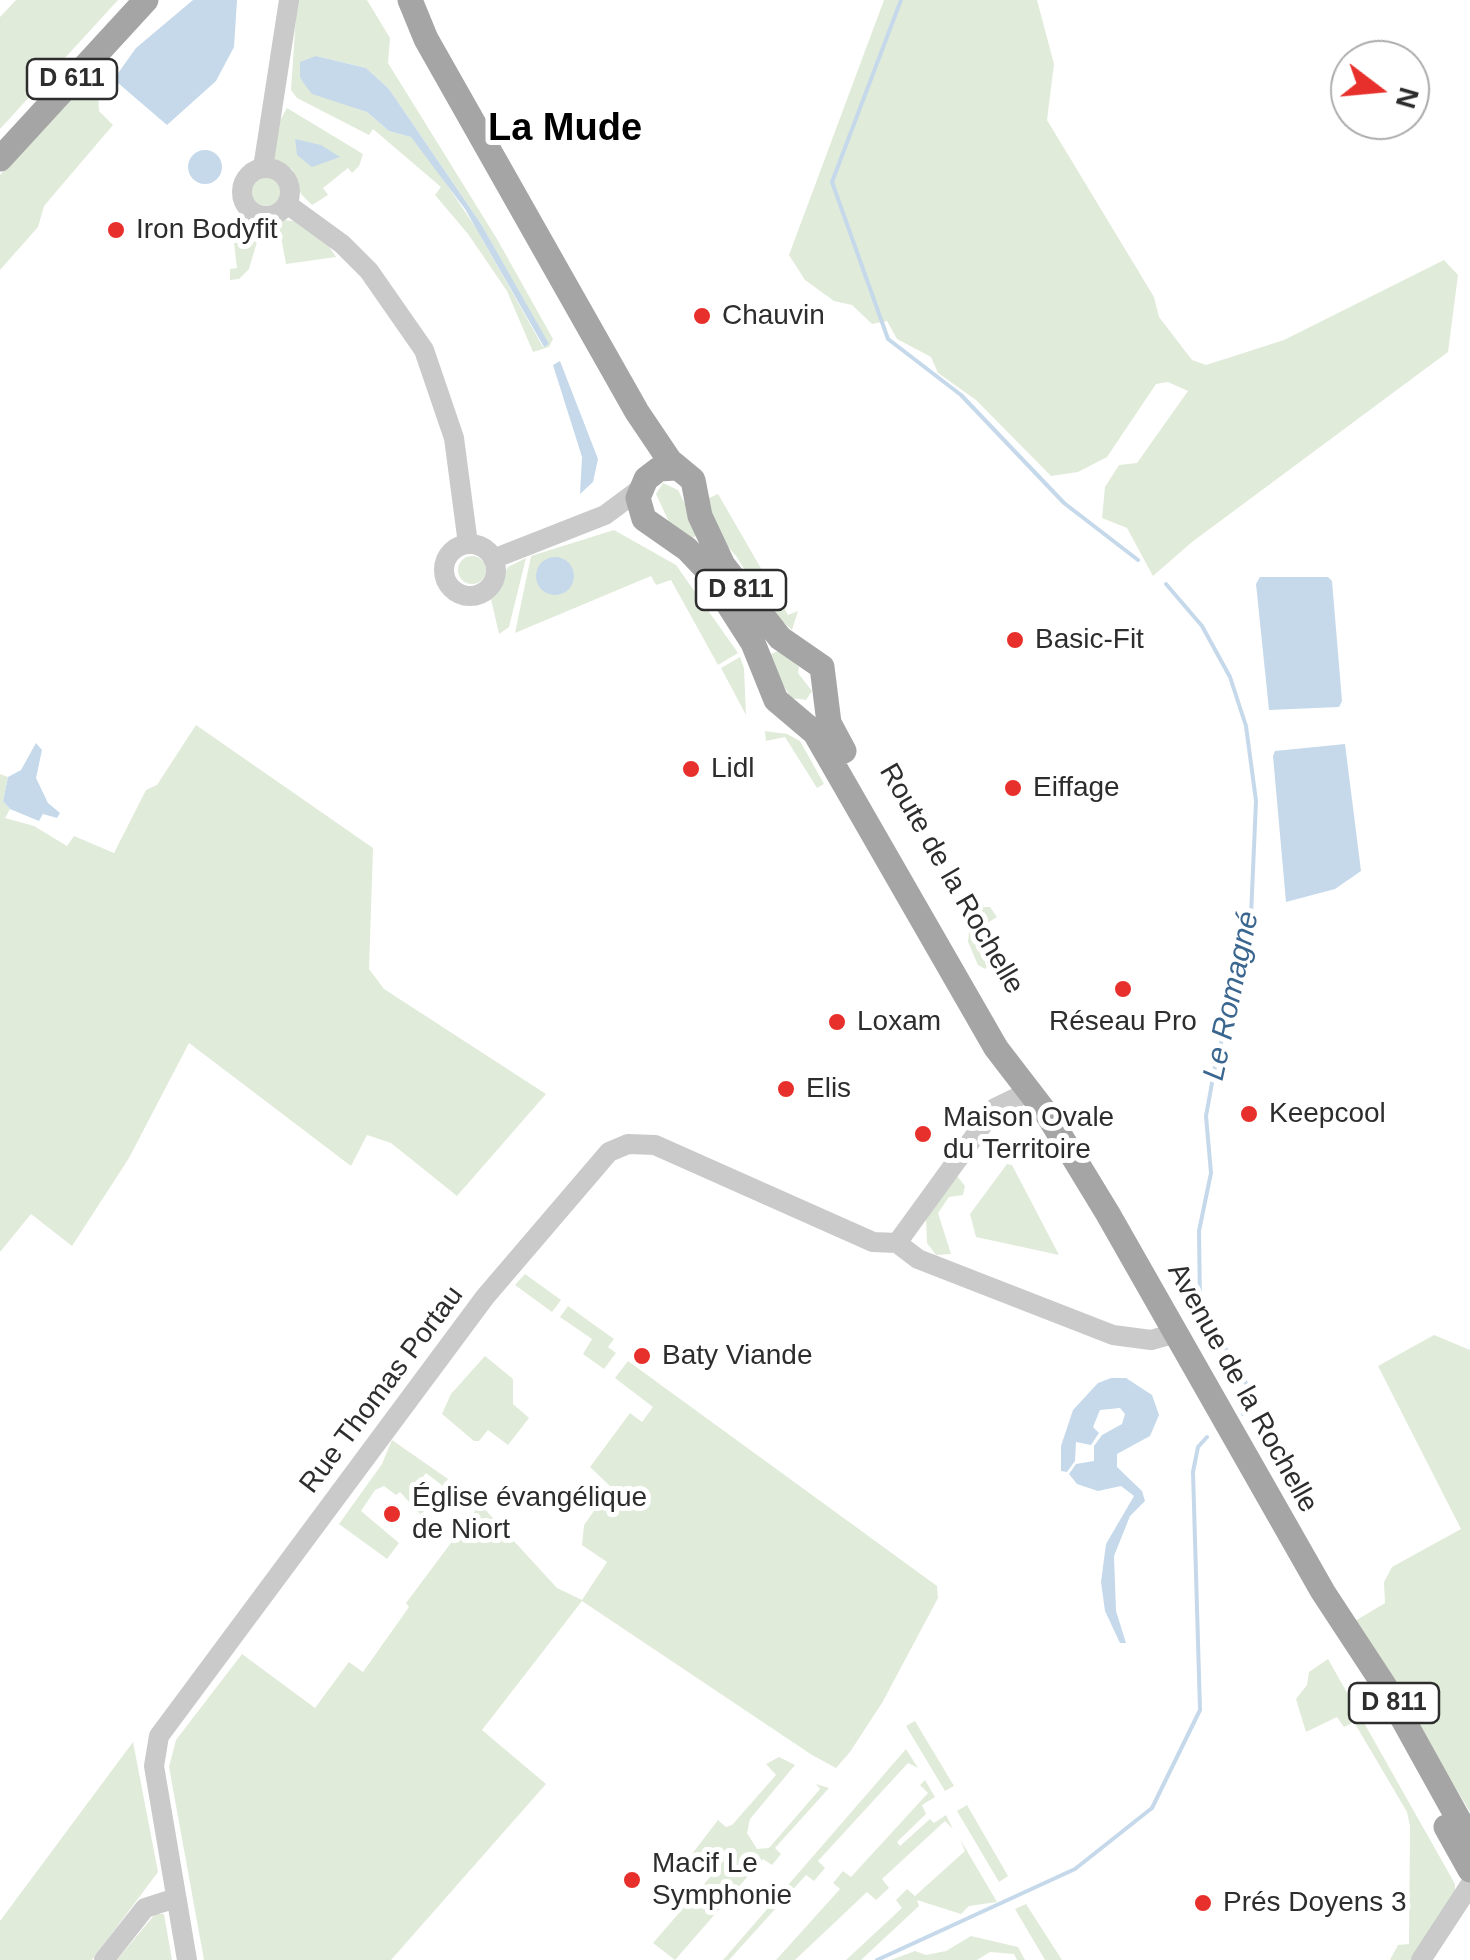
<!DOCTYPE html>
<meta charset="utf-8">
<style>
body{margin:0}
#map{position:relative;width:1470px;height:1960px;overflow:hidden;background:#fff;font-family:Arial,sans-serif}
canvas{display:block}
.north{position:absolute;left:1330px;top:40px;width:100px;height:100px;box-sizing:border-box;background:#fff;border:2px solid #ababab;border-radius:50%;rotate:106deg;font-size:28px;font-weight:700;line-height:40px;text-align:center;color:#2d2d2d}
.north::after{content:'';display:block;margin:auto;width:35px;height:45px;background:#e72f2b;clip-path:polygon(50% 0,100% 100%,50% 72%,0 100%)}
</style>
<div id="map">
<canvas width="1470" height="1960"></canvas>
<div class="north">N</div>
</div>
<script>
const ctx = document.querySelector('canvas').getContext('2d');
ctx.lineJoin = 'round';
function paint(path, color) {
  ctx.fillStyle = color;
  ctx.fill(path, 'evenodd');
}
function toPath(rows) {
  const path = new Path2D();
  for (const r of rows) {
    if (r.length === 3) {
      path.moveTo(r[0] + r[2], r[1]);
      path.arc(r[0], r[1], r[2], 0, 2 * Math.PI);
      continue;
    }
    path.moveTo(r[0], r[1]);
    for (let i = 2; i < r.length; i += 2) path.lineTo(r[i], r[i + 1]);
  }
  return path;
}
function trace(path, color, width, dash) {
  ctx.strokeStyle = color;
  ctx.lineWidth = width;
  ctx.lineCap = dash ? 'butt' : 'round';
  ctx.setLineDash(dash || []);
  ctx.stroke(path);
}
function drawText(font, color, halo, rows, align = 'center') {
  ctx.font = font + ' Arial,sans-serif';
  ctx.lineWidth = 10;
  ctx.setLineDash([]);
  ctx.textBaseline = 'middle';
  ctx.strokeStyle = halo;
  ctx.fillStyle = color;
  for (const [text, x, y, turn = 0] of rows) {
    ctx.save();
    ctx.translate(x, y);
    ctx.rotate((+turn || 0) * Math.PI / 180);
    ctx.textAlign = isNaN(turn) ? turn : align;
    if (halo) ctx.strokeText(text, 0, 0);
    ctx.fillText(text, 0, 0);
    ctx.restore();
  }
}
const green = toPath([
 [16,0,118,0,0,129,0,17],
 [297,0,367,0,390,38,388,63,497,239,553,339,549,347,533,352,507,291,468,234,435,195,441,187,373,129,369,135,297,98,291,90],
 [316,56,366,68,389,89,481,224,548,345,543,347,476,228,433,164,411,137,389,131,367,112,355,108],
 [884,0,1037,0,1054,64,1047,120,1154,297,1159,317,1192,360,1206,365,1284,340,1444,260,1458,275,1448,352,1192,542,1153,576,1127,528,1102,518,1105,487,1119,465,1137,463,1188,391,1168,382,1156,384,1107,457,1078,472,1051,476,976,400,938,373,931,357,897,339,887,321,872,324,852,305,834,301,805,280,789,255],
 [97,65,99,111,113,125,44,206,38,227,0,270,0,175],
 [287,108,363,154,359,166,352,173,348,168,323,188,328,195,312,205,301,194,292,169,271,159,277,126],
 [266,191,15],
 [241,218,262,225,249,269,239,279,230,280,230,269,237,268,233,234,215,234],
 [284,220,294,221,328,245,336,257,286,264,279,226],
 [663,483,678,490,700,534,688,540,669,522,656,494],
 [718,494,788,615,798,611,792,630,770,610,736,556,709,525,709,498],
 [614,530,676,565,738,653,718,665,671,580,656,585,651,576,515,633,531,556],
 [472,570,14],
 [526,558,509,627,499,634,491,599,508,567],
 [781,650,799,667,798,673,812,691,806,700,791,698,772,666,768,655],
 [740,657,744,668,746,715,721,668],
 [196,725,373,848,369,969,384,989,546,1094,457,1196,391,1143,367,1135,351,1166,189,1043,129,1158,72,1246,31,1214,0,1252,0,774,8,777,3,801,10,809,5,818,34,826,67,846,74,836,114,853,146,790,157,785],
 [765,731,787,734,800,741,824,784,817,788,785,737,766,741],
 [980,907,990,907,997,917,979,928,994,960,985,969,978,965,968,942,971,911],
 [1007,1164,1012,1165,1059,1255,976,1237,970,1214],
 [957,1176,965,1186,963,1195,949,1197,938,1213,951,1254,936,1255,927,1243,926,1219],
 [525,1274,561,1300,552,1312,515,1285],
 [568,1306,614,1339,608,1347,616,1353,604,1369,583,1354,592,1339,560,1317],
 [1434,1335,1470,1350,1470,1812,1355,1621,1385,1603,1384,1582,1392,1567,1461,1529,1378,1366],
 [485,1356,513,1379,513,1404,529,1418,508,1445,488,1430,479,1441,474,1441,442,1414,451,1394],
 [628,1361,937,1586,938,1598,882,1703,850,1752,836,1768,812,1755,582,1601,482,1730,546,1784,391,1960,204,1960,169,1767,176,1740,242,1654,315,1708,349,1662,363,1672,409,1607,406,1603,480,1504,557,1588,582,1600,607,1562,582,1545,584,1525,611,1487,590,1467,630,1413,642,1422,653,1407,615,1378],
 [392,1440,448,1479,443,1486,426,1473,417,1484,434,1498,421,1515,400,1492,396,1495,384,1486,375,1490,361,1511,399,1543,387,1559,339,1524,382,1464],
 [1328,1659,1455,1884,1455,1893,1412,1960,1390,1960,1398,1945,1409,1944,1410,1826,1407,1812,1354,1722,1344,1727,1337,1717,1306,1732,1296,1699,1307,1685,1309,1672],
 [915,1721,954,1786,945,1791,906,1726],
 [133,1742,158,1872,92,1960,0,1960,0,1921],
 [906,1749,918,1768,908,1763,818,1861,825,1868,814,1881,806,1875,729,1960,723,1960],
 [779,1757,795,1765,750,1819,747,1833,757,1849,769,1848,820,1789,816,1784,829,1788,775,1848,781,1854,772,1865,763,1859,675,1960,653,1943,711,1876,692,1854,718,1820,726,1827,732,1825,776,1775,766,1764],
 [925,1780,935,1797,922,1805,926,1814,897,1842,900,1846,930,1819,934,1823,946,1815,953,1829,945,1821,882,1879,889,1888,876,1900,867,1892,795,1960,776,1960,840,1889,833,1883,843,1871,851,1877,928,1793,920,1785],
 [967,1805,1008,1876,999,1882,957,1811],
 [960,1839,997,1902,969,1906,961,1914,917,1900,919,1906,861,1960,846,1960,902,1908,896,1900,907,1889,915,1896,965,1851],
 [1026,1904,1062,1960,1045,1960,1015,1909],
 [155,1914,164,1914,172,1960,117,1960],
 [971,1936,1018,1947,1025,1960,1017,1960,1014,1954,990,1952,977,1960,891,1960,915,1951,926,1955,946,1951]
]);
const water = toPath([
 [193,0,237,0,234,47,216,81,167,125,118,83,116,76,136,48],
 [316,56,366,68,389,89,481,224,549,344,544,347,465,209,411,137,389,131,367,112,312,94,305,85,300,77,300,62],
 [295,139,321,145,340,157,312,167,297,155],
 [205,167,17],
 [560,361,598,459,593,482,580,494,582,457,553,365],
 [555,576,19],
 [1260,577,1328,577,1332,581,1342,701,1339,707,1269,710,1256,584],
 [36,743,42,750,36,778,48,803,60,813,57,818,43,814,39,821,10,809,3,801,8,777,21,770],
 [1345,744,1361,871,1335,889,1286,902,1273,756,1275,751],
 [1111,1378,1126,1378,1152,1395,1159,1415,1150,1436,1117,1454,1117,1467,1142,1491,1145,1501,1130,1516,1114,1556,1116,1611,1126,1643,1120,1643,1105,1611,1101,1582,1106,1544,1134,1496,1121,1486,1098,1491,1077,1484,1069,1474,1076,1464,1094,1461,1094,1446,1102,1435,1122,1424,1125,1414,1120,1408,1100,1410,1093,1427,1099,1433,1091,1445,1076,1442,1075,1461,1067,1472,1061,1471,1061,1446,1073,1410,1098,1383]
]);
const stream = toPath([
 [901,0,832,182,888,339,961,395,1064,503,1138,560],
 [1166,584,1202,626,1230,677,1246,726,1256,801,1250,939,1216,1061,1206,1116,1211,1173,1199,1231,1200,1305,1248,1387,1250,1404,1243,1414],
 [877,1960,1075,1869,1152,1808,1200,1710,1193,1472,1198,1447,1207,1437]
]);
const minor = toPath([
 [263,168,289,0],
 [266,192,24],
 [287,204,342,244,369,271,424,350,454,438,468,544],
 [470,570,26],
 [493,559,605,515,640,489],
 [897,1243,995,1108,1028,1092],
 [104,1960,145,1908,176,1898],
 [187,1960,154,1766,159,1736,485,1297,609,1152,628,1144,655,1145,873,1242,897,1243,918,1259,1113,1335,1151,1340,1173,1334],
 [1421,1960,1470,1885]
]);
const major = toPath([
 [410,0,426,39,637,412,670,461,693,480,700,516,723,565,780,638,822,667,829,723,844,751],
 [0,159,146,0],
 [676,468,659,469,646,479,638,498,644,519,687,549,705,568,753,643,776,700,815,733,996,1048,1049,1117,1108,1214,1323,1592,1384,1685,1470,1840],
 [1446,1827,1470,1870]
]);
const markers = [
 [116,230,10,"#e72f2b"],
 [702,316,10,"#e72f2b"],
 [1015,640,10,"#e72f2b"],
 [691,769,10,"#e72f2b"],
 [1013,788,10,"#e72f2b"],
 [1123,989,10,"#e72f2b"],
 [837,1022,10,"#e72f2b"],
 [786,1089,10,"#e72f2b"],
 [1249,1114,10,"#e72f2b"],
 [923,1134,10,"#e72f2b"],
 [642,1356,10,"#e72f2b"],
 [392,1514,10,"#e72f2b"],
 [632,1880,10,"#e72f2b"],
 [1203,1903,10,"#e72f2b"]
];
const shields = [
 [72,79,90],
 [741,590,90],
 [1394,1703,90]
];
const shieldNames = [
 ["D 611",72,79],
 ["D 811",741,590],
 ["D 811",1394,1703]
];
const poiNames = [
 ["Iron Bodyfit",136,230],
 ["Chauvin",722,316],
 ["Basic-Fit",1035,640],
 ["Lidl",711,769],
 ["Eiffage",1033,788],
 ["Loxam",857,1022],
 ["Réseau Pro",1123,1022,"center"],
 ["Elis",806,1089],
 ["Keepcool",1269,1114],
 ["Maison Ovale",943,1118],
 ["du Territoire",943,1150],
 ["Baty Viande",662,1356],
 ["Église évangélique",412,1498],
 ["de Niort",412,1530],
 ["Macif Le",652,1864],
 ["Symphonie",652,1896],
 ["Prés Doyens 3",1223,1903]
];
const streetNames = [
 ["Route de la Rochelle",951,879,60],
 ["Avenue de la Rochelle",1242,1388,61],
 ["Rue Thomas Portau",382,1390,-53]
];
const waterNames = [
 ["Le Romagné",1232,996,-78]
];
const districtNames = [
 ["La Mude",565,130]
];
paint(green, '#e1ebda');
paint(water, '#c5d9eb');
trace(stream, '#c5d9eb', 4);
trace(minor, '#cacaca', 20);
trace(major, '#a5a5a5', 25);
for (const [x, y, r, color] of markers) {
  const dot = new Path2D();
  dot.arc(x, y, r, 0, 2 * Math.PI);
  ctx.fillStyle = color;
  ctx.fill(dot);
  trace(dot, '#fff', 4);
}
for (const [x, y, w] of shields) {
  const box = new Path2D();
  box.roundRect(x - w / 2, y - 20, w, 40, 8);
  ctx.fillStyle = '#fff';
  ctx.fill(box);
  trace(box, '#2d2d2d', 2.5);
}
drawText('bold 25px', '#2d2d2d', null, shieldNames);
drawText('28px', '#2d2d2d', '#fff', poiNames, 'left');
drawText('28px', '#2d2d2d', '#fff', streetNames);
drawText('italic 30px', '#3a668f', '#fff', waterNames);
drawText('bold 38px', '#000', '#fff', districtNames);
</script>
